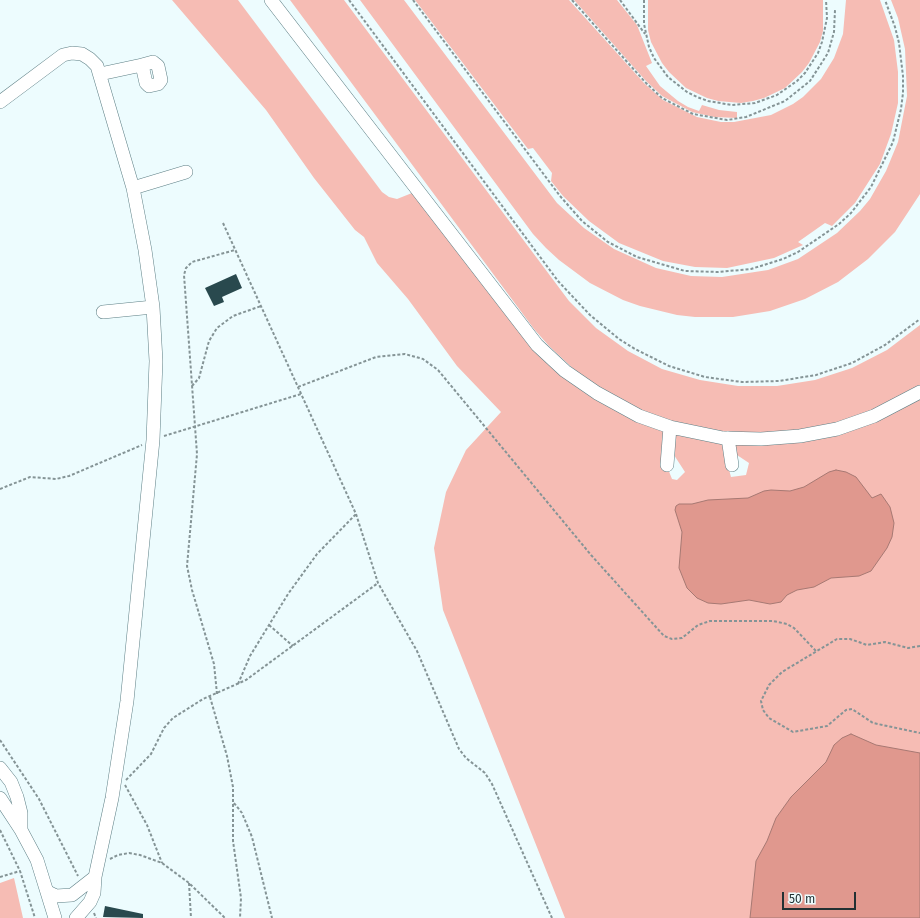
<!DOCTYPE html>
<style>
body{margin:0}
#map{position:relative;width:920px;height:918px;overflow:hidden;background:#edfcfe;font-family:"Fira Sans",sans-serif}
canvas{display:block}
.scale{position:absolute;left:782px;top:892px;width:74px;height:18px;box-sizing:border-box;border:2px solid #223133;border-top:0;padding-left:5px;font-size:12px;line-height:14px;white-space:nowrap;color:#223133;-webkit-text-stroke:3px #edfcfe;paint-order:stroke}
</style>
<div id="map">
<canvas width="920" height="918"></canvas>
<div class="scale">50 m</div>
</div>
<script>
const ctx = document.querySelector('canvas').getContext('2d');
ctx.lineJoin = 'round';
function paint(path, color) {
  ctx.fillStyle = color;
  ctx.fill(path, 'evenodd');
}
function toPath(rows) {
  const path = new Path2D();
  for (const r of rows) {
    path.moveTo(r[0], r[1]);
    for (let i = 2; i < r.length; i += 2) path.lineTo(r[i], r[i + 1]);
  }
  return path;
}
function trace(path, color, width, dash) {
  ctx.strokeStyle = color;
  ctx.lineWidth = width;
  ctx.lineCap = dash ? 'butt' : 'round';
  ctx.setLineDash(dash || []);
  ctx.stroke(path);
}
const green = toPath([
 [172,0,238,0,382,192,389,197,397,199,412,193,564,377,591,396,619,412,666,429,668,469,672,479,677,480,685,472,674,455,673,434,722,443,731,477,746,475,749,463,734,453,732,449,736,444,781,443,920,398,920,918,565,918,443,610,434,548,446,492,466,450,501,412,457,366,408,299,377,263,364,237,355,230,314,178,266,110],
 [290,0,344,0,569,301,596,328,628,351,662,369,700,380,738,386,777,386,815,380,852,368,887,350,920,325,920,387,889,405,830,427,743,436,657,418,618,400,581,376,549,346,534,329],
 [360,0,404,0,557,203,584,228,614,249,656,268,691,276,722,277,768,270,798,259,837,233,860,211,870,199,886,171,898,142,907,96,905,49,898,18,891,0,920,0,920,194,895,232,868,259,838,282,805,299,770,311,733,317,695,317,677,315,640,306,623,300,590,283,559,260,546,248,533,234],
 [415,0,569,0,644,83,663,100,697,117,721,122,734,122,771,115,793,104,803,97,821,79,834,58,843,34,846,0,880,0,894,40,898,72,898,103,891,134,880,164,855,203,832,226,825,223,798,242,803,245,774,258,727,268,695,267,663,261,619,243,589,221,563,196,551,181,552,173,533,148,528,149],
 [574,0,617,0,637,25,652,63,646,66,660,86,678,101,688,107,699,111,702,105,719,110,737,112,737,118,714,117,692,112,662,96,646,81],
 [648,0,823,0,823,31,820,42,809,63,802,72,785,88,764,98,753,101,741,103,718,101,707,98,686,88,669,72,662,63,651,42,648,30],
 [14,878,23,918,0,918,0,883]
]);
const water = toPath([
 [836,470,846,472,856,477,872,498,881,494,890,507,894,523,892,537,887,548,871,571,859,576,831,578,814,587,797,590,787,595,781,602,770,604,749,600,721,604,708,603,697,598,687,588,679,568,682,532,675,510,676,506,679,504,692,504,708,500,748,498,764,491,771,490,790,491,804,487,829,472,836,470],
 [851,734,876,745,920,753,920,918,750,918,756,861,767,841,776,818,791,797,826,762,834,745,842,738,851,734]
]);
const building = toPath([
 [236,274,242,288,222,297,224,302,214,306,205,288],
 [105,906,143,914,143,918,103,917]
]);
const path = toPath([
 [349,0,558,281,590,315,619,339,635,349,669,366,705,377,742,382,779,381,816,375,852,363,885,345,920,319],
 [413,0,560,196,582,221,608,242,637,257,685,271,718,272,751,269,783,259,798,252,839,224,851,213,871,187,893,142,901,109,903,93,903,76,899,43,895,27,885,0],
 [572,0,645,82,662,98,693,114,727,120,746,117,785,101,810,81,828,53,834,32,835,10],
 [620,0,645,34],
 [644,0,644,24,649,47,654,58,668,77,687,92,697,97,708,101,732,105,755,103,777,95,797,81,805,73,818,53,822,42,827,18,826,0],
 [223,223,356,514,378,583,417,651,459,749,466,758,485,773,492,784,552,918],
 [192,386,199,378,209,341,217,328,233,316,261,306],
 [298,387,376,357,405,354,423,359,438,370,591,555,664,636,672,639,682,638,698,625,710,621,773,621,787,624,794,628,816,651],
 [164,436,301,394],
 [0,489,30,477,56,479,69,476,142,445],
 [269,625,293,646],
 [920,646,908,648,885,642,867,645,850,639,837,639,782,672,769,685,761,701,763,710,769,718,793,732,827,726,846,710,852,709,873,723,920,733],
 [238,684,250,656,288,594,317,554,356,514],
 [217,694,214,664,192,590,187,566,197,454,184,275,186,268,192,262,235,250],
 [210,697,227,756,233,787,233,841,241,898,240,918],
 [0,740,39,799,78,876],
 [126,780,151,754,164,728,173,718,203,699,246,680,378,583],
 [125,785,147,825,162,863],
 [234,803,242,813,252,837,272,918],
 [0,830,20,871,35,918],
 [110,859,118,855,129,853,140,855,162,863,189,883,225,918],
 [0,877,20,871],
 [189,883,191,918],
 [94,913,96,918]
]);
const minor = toPath([
 [271,0,537,345,565,371,597,393,639,416,670,427,723,438,761,439,800,436,837,429,874,416,920,392],
 [153,62,158,66,161,80,158,84,149,86,146,83,142,65,153,62],
 [100,74,142,65],
 [0,102,63,55,72,53,82,54,90,59,97,66,133,188,145,250,153,307,156,361,153,440,127,701,112,798,95,877,94,893,90,902,76,918],
 [133,188,186,172],
 [103,312,153,307],
 [728,438,732,465],
 [667,465,670,427],
 [0,768,11,782,17,797,21,813,21,830],
 [0,798,21,830,37,860,55,918],
 [48,892,56,896,72,895,95,877]
]);
paint(green, '#f6bcb4');
paint(water, '#e0988e');
trace(water, '#a77973', 1);
paint(building, '#29494e');
trace(minor, '#5d7f85', 14);
trace(path, '#859496', 2, [3, 2]);
trace(minor, '#fff', 13);
</script>
